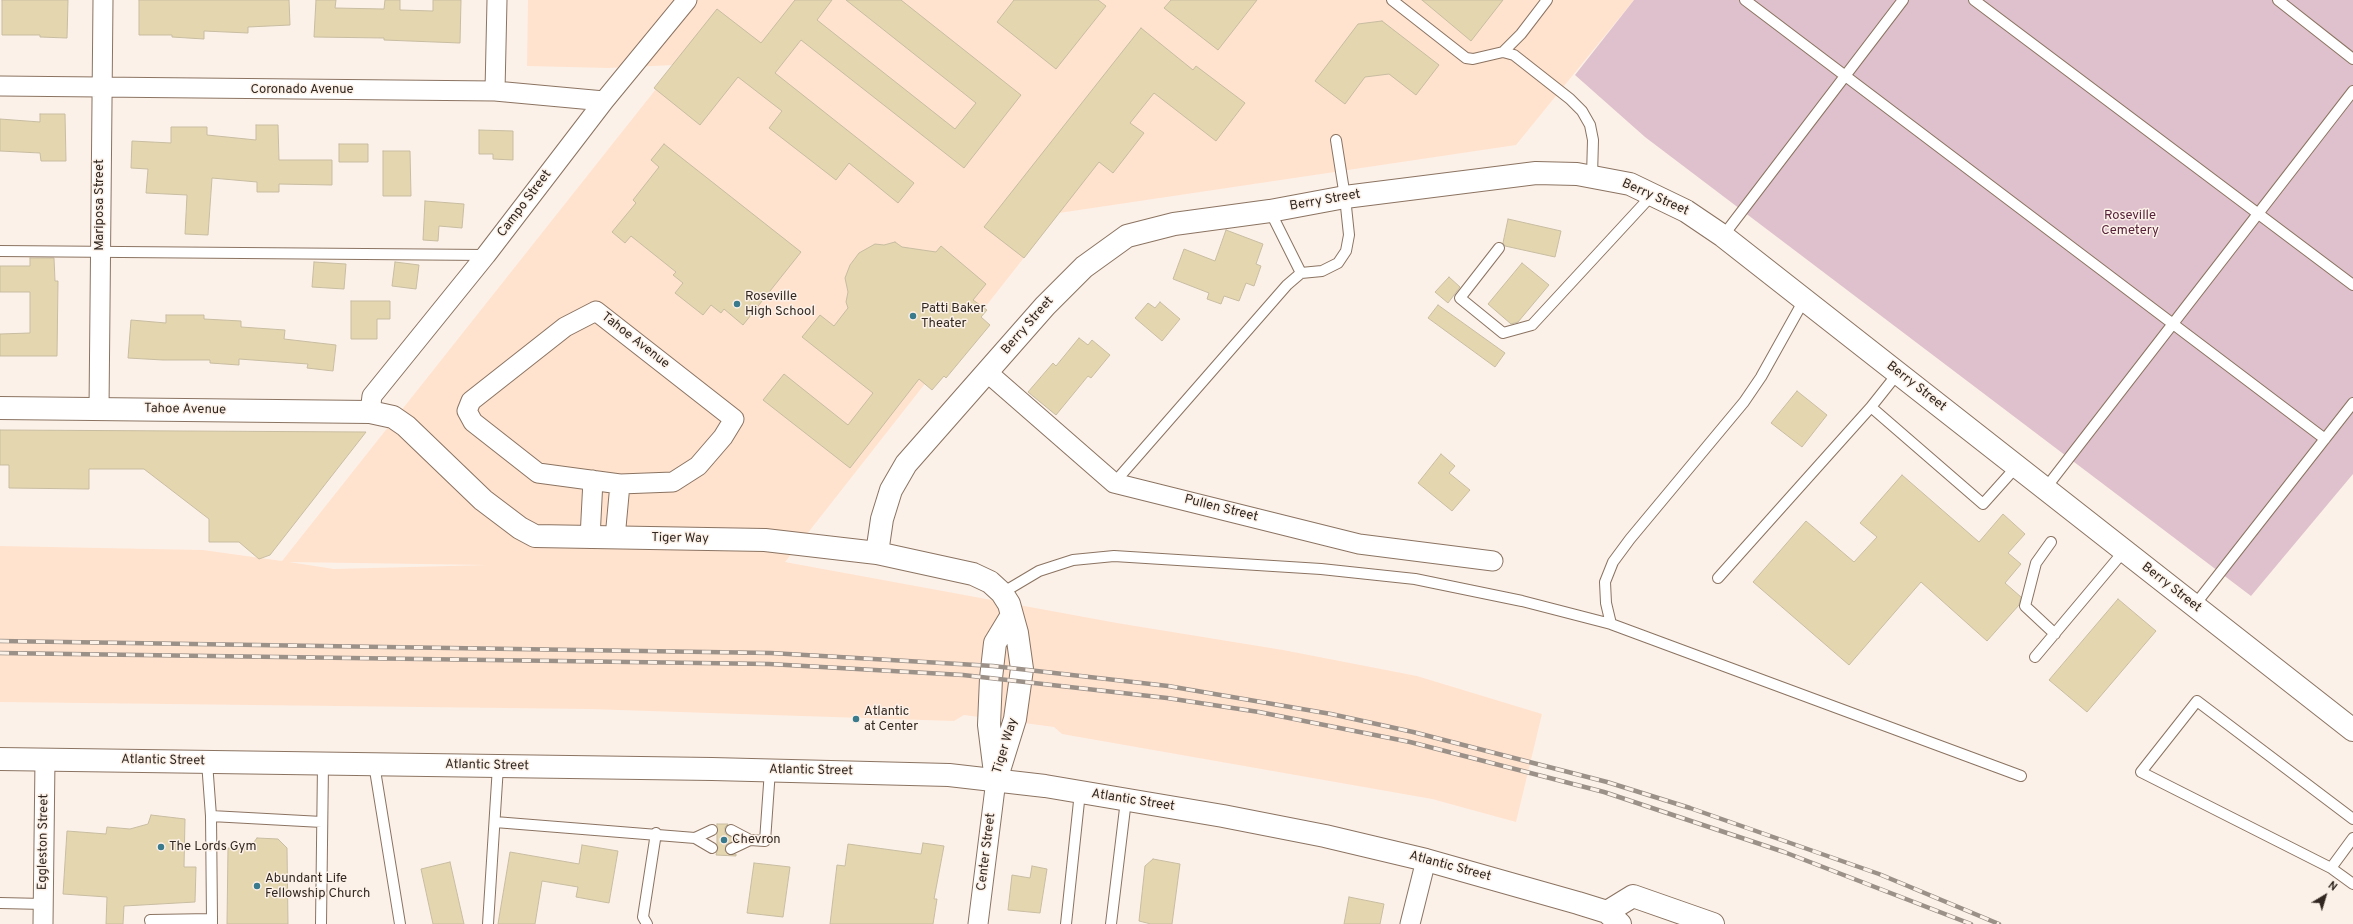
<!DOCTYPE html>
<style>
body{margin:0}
#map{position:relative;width:2353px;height:924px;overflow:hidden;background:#fcf1e8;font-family:Overpass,sans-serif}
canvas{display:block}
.north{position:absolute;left:2305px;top:876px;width:40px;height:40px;-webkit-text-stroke:3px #fcf1e8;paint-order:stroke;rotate:38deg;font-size:11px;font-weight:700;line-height:16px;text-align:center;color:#312720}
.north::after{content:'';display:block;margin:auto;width:14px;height:18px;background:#312720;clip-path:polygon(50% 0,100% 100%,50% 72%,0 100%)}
</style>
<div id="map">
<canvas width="2353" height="924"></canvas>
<div class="north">N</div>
</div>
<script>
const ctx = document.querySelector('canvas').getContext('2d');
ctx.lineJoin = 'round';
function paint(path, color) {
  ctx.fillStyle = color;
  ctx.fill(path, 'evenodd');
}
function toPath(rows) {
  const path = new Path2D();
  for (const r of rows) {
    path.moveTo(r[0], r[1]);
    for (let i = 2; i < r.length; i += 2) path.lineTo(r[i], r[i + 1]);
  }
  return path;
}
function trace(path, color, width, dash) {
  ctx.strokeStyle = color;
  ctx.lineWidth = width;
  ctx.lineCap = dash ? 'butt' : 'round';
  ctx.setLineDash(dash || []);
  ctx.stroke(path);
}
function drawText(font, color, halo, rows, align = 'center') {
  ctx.font = font + ' Overpass,sans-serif';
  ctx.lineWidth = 3;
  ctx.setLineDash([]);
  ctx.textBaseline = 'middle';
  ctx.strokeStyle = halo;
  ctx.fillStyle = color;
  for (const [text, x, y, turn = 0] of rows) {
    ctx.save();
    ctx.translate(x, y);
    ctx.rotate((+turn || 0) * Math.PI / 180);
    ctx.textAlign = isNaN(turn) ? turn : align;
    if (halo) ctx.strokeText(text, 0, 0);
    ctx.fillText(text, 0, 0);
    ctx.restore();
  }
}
const built = toPath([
 [528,0,1634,0,1516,145,1059,213,785,562,1117,623,1283,650,1417,676,1542,714,1516,822,1432,799,1062,734,1054,727,964,715,954,721,588,709,0,702,0,546,203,550,282,561,675,65,608,68,527,66],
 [289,562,486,565,334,569]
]);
const green = toPath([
 [1634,0,2353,0,2353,474,2251,596,1645,137,1575,75]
]);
const building = toPath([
 [2,0,68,0,67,38,40,37,40,35,2,35,2,0],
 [139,0,289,0,290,25,248,27,248,33,204,31,204,39,172,37,172,35,139,35,139,0],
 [316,0,336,0,335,8,384,9,385,0,400,0,400,10,433,11,433,0,461,0,460,43,384,40,384,38,314,37,316,0],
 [795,0,832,0,817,20,955,129,976,103,846,0,901,0,1021,95,964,168,801,40,775,73,914,183,898,203,849,163,836,180,769,128,782,111,738,77,700,125,654,88,717,9,761,43,795,0],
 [1014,0,1098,0,1106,6,1056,69,997,22,1014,0],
 [1171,0,1257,0,1218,50,1164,8,1171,0],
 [1422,0,1503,0,1471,41,1422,0],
 [1382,21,1439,65,1416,95,1389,74,1365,77,1345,104,1315,81,1358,24,1382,21],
 [1141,28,1193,70,1196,66,1245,103,1216,141,1154,93,1130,123,1144,133,1113,173,1099,162,1024,258,984,227,1141,28],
 [40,114,65,114,66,161,41,161,40,153,0,151,0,119,40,122,40,114],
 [256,125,278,125,279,160,332,160,332,185,279,184,279,192,257,192,257,182,212,178,208,235,185,234,187,195,146,193,148,169,131,168,132,141,171,143,171,127,207,127,207,135,256,140,256,125],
 [479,130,513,131,513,160,493,159,493,154,479,154,479,130],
 [339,144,368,144,368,162,339,162,339,144],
 [664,144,801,252,743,325,724,309,721,313,711,305,703,315,675,293,683,283,673,275,676,272,631,236,625,243,612,232,636,203,633,200,659,167,651,160,664,144],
 [383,151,410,151,411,196,383,196,383,151],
 [425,201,464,204,462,228,439,226,438,241,423,240,425,201],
 [1508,219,1561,231,1555,257,1505,246,1503,243,1508,219],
 [1226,230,1263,244,1256,264,1261,266,1254,286,1246,283,1239,301,1224,296,1221,304,1207,299,1209,293,1173,279,1184,249,1215,261,1226,230],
 [895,242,902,247,936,252,941,246,986,284,973,300,987,310,981,317,990,325,946,378,944,376,932,390,919,379,850,468,763,400,784,374,848,425,873,393,802,337,820,315,834,326,848,308,846,302,848,292,845,278,850,265,859,253,875,244,884,245,895,242],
 [30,258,54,258,55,281,58,281,57,356,0,356,0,334,30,333,30,292,0,292,0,266,30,266,30,258],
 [314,262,346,264,344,289,312,287,314,262],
 [395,262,419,265,416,289,392,286,395,262],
 [1522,263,1549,285,1518,322,1511,324,1488,304,1522,263],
 [1449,277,1460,287,1448,303,1435,292,1449,277],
 [351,301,390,301,390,319,377,319,377,339,351,339,351,301],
 [1160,302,1180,319,1162,341,1135,318,1148,303,1155,308,1160,302],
 [1438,305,1505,353,1495,367,1428,318,1438,305],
 [166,315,204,315,204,319,241,321,241,327,285,330,284,339,336,345,333,371,307,368,308,364,239,359,239,365,210,363,210,360,163,360,128,358,131,320,166,323,166,315],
 [1079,338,1088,345,1092,340,1110,355,1091,378,1088,376,1056,415,1028,392,1053,363,1056,366,1079,338],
 [1797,391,1827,415,1802,447,1771,423,1797,391],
 [0,430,366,432,270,555,259,559,239,542,209,542,209,519,144,469,89,469,89,489,9,488,9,465,0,465,0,430],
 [1441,454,1455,466,1449,473,1470,490,1452,511,1418,483,1441,454],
 [1902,475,1979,542,2003,514,2025,534,2008,553,2021,564,2005,583,2021,597,2019,605,1987,641,1921,582,1849,665,1753,582,1806,521,1854,562,1877,537,1860,523,1902,475],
 [2118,599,2156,631,2087,712,2049,680,2118,599],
 [151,815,185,819,184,867,196,867,195,902,124,906,123,924,106,924,107,897,63,894,67,831,106,834,107,827,130,829,148,824,151,815],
 [717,824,728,824,725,827,725,833,735,840,726,845,725,851,730,855,736,854,736,856,716,855,718,848,717,844,717,824],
 [257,838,278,839,287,848,288,924,227,924,228,848,249,849,257,838],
 [923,843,944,846,934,899,937,899,933,924,830,924,837,865,845,866,848,844,921,854,923,843],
 [582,845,618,851,609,903,576,897,578,887,542,881,535,924,498,924,510,852,579,864,582,845],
 [1153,859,1180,864,1172,924,1151,924,1139,921,1145,866,1153,859],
 [450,862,464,924,433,924,421,869,450,862],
 [754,863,790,867,783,917,747,913,754,863],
 [1032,866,1047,869,1040,913,1008,910,1012,875,1030,878,1032,866],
 [1349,897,1384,904,1380,924,1344,924,1349,897]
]);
const service = toPath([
 [1392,0,1466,58,1473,59,1503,52,1514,55,1570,99,1582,111,1590,125,1593,140,1592,176],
 [1745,0,2325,439],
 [1974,0,2353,285],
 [2278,0,2353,59],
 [1503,52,1521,34,1547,0],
 [1270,211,1301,273],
 [1723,236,1903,0],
 [1499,248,1460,298,1503,333,1532,325,1653,194],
 [0,251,486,255],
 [1898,373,1871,407,1983,504,2017,466],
 [1114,483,1287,285,1301,273,1322,271,1338,263,1346,251,1349,235,1345,197,1336,140],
 [2045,489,2353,91],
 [2051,542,2036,563,2025,606,2055,634],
 [1718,578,1871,407],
 [1002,593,1039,571,1073,560,1114,556,1321,569,1415,579,1522,601,1611,624,2021,776],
 [2194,606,2353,403],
 [1611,624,1606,603,1605,582,1613,562,1630,539,1744,402,1761,377,1804,300],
 [2035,657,2124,551],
 [207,762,211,816,212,919],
 [374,764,400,924],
 [211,816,322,822],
 [2353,819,2197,701,2141,772,2331,868,2353,838],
 [495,822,695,838,712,848],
 [695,838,712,830],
 [750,840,765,841,770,770],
 [731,849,750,840,731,830],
 [2331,868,2353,884],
 [0,903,44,904],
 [151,924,150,920,212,919,212,924],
 [321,924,323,764],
 [488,924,498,766],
 [647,924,643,917,656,833],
 [1066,924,1080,792],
 [1111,924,1126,800]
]);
const minor = toPath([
 [0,86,495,91,604,101],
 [495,91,497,0],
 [596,311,734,419,723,437,698,466,673,482,620,484,538,473,473,422,467,411,471,401,565,327,596,311],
 [988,373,1114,483,1359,544,1493,561],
 [99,409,103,0],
 [370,412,372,396,486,255,604,101,687,0],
 [590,538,593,480],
 [615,538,620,484],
 [43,924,45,760],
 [978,924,996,780],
 [1410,924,1426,860]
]);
const tertiary = toPath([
 [0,408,370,412,393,417,406,426,483,500,520,528,535,536,765,540,877,553,973,574,990,582,1002,593,1009,604,1017,633,1022,669,1015,719,996,780],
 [877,553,882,519,891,490,906,464,1045,306,1084,267,1127,236,1174,224,1270,211,1345,197,1536,173,1577,174,1630,184,1686,211,1723,236,2353,730],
 [995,773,989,725,991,678,995,643,1012,615]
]);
const secondary = toPath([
 [0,759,712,769,949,775,1045,786,1223,816,1325,836,1426,860,1578,903,1607,912,1620,924],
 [1607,912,1633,896,1713,924]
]);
const rail = toPath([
 [0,641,771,653,993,666,1168,686,1331,714,1413,732,1607,782,1690,808,1879,874,1999,924],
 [0,653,769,664,963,675,1167,698,1259,712,1410,742,1604,792,1784,852,1971,924]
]);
const markers = [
 [737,304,4,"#3a7a8d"],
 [913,316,4,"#3a7a8d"],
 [856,719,4,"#3a7a8d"],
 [724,840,4,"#3a7a8d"],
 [161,847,4,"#3a7a8d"],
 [257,886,4,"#3a7a8d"]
];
const streetNames = [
 ["Coronado Avenue",302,90],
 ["Berry Street",1655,198,24],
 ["Berry Street",1325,201,-10],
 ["Campo Street",525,204,-53],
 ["Mariposa Street",100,205,-90],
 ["Berry Street",1028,326,-49],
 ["Tahoe Avenue",635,341,38],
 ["Berry Street",1916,387,38],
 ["Tahoe Avenue",185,410,1],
 ["Pullen Street",1221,509,14],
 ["Tiger Way",680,539,1],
 ["Berry Street",2171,588,38],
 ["Tiger Way",1006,746,-73],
 ["Atlantic Street",163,761,1],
 ["Atlantic Street",487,766,1],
 ["Atlantic Street",811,771,1],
 ["Atlantic Street",1133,801,9],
 ["Eggleston Street",44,842,-89],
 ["Center Street",987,852,-83],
 ["Atlantic Street",1450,867,15]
];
const parkNames = [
 ["Roseville",2130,216],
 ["Cemetery",2130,231]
];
const poiNames = [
 ["Roseville",745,297],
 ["High School",745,312],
 ["Patti Baker",921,309],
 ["Theater",921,324],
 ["Atlantic",864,712],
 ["at Center",864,727],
 ["Chevron",732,840],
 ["The Lords Gym",169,847],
 ["Abundant Life",265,879],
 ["Fellowship Church",265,894]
];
paint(built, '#ffe3cf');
paint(green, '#dec1cc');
paint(building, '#e4d6af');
trace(building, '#c8bda1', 1);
trace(service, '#8b7361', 12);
trace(minor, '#8b7361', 21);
trace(tertiary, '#8b7361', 24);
trace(secondary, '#8b7361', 24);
trace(service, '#fff', 10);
trace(minor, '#fff', 19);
trace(tertiary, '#fff', 22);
trace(secondary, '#fff', 22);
trace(rail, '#9c9189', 4.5);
trace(rail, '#fcf1e8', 3, [9]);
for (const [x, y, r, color] of markers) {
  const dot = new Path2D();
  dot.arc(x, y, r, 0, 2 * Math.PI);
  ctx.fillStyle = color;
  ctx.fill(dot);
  trace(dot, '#fcf1e8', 1.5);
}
drawText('13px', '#312720', '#fcf1e8', streetNames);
drawText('13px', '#56213a', '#fcf1e8', parkNames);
drawText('13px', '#312720', '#fcf1e8', poiNames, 'left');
</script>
